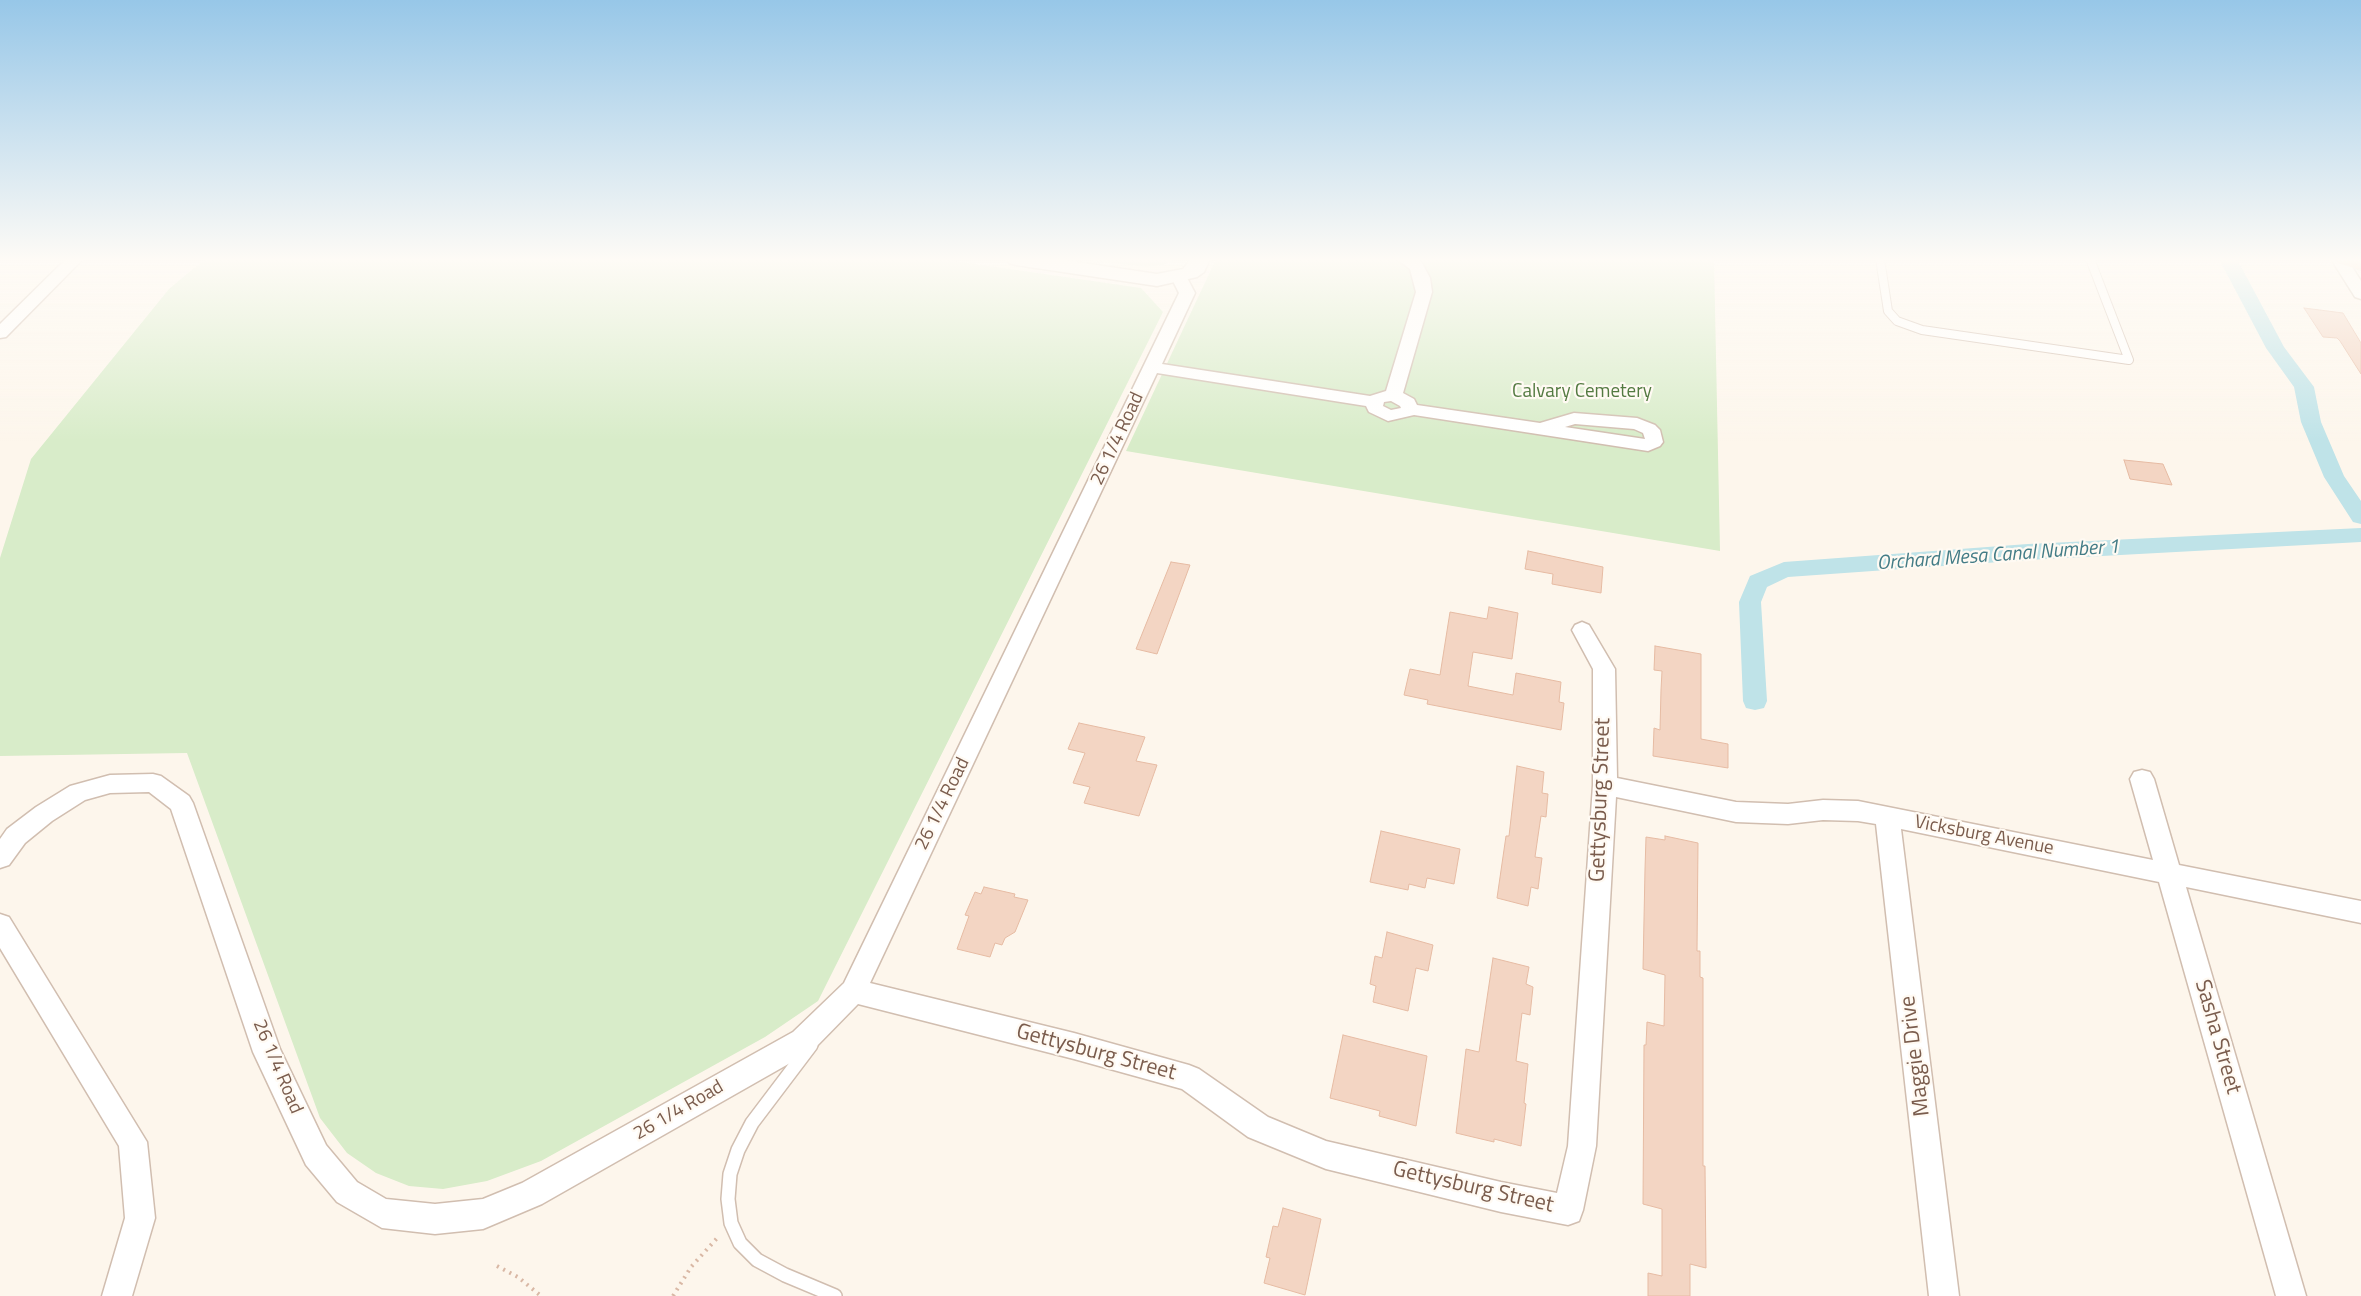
<!DOCTYPE html>
<style>
body{margin:0}
canvas{display:block;background:#fdf6ec}
</style>
<canvas width="2361" height="1296"></canvas>
<script>
const ctx = document.querySelector('canvas').getContext('2d');
ctx.lineJoin = 'round';
function paint(path, color) {
  ctx.fillStyle = color;
  ctx.fill(path, 'evenodd');
}
function toPath(rows) {
  const path = new Path2D();
  for (const r of rows) {
    path.moveTo(r[0], r[1]);
    for (let i = 2; i < r.length; i += 2) path.lineTo(r[i], r[i + 1]);
  }
  return path;
}
function trace(path, color, width, dash) {
  ctx.strokeStyle = color;
  ctx.lineWidth = width;
  ctx.lineCap = dash ? 'butt' : 'round';
  ctx.setLineDash(dash || []);
  ctx.stroke(path);
}
function drawText(font, color, halo, rows, align = 'center') {
  ctx.font = font + ' "Titillium Web",sans-serif';
  ctx.lineWidth = 4.5;
  ctx.setLineDash([]);
  ctx.textBaseline = 'middle';
  ctx.strokeStyle = halo;
  ctx.fillStyle = color;
  for (const [text, x, y, turn = 0] of rows) {
    ctx.save();
    ctx.translate(x, y);
    ctx.rotate((+turn || 0) * Math.PI / 180);
    ctx.textAlign = isNaN(turn) ? turn : align;
    if (halo) ctx.strokeText(text, 0, 0);
    ctx.fillText(text, 0, 0);
    ctx.restore();
  }
}
const green = toPath([
 [205,259,941,259,1141,288,1163,312,818,1001,765,1037,541,1161,487,1181,443,1189,409,1186,376,1173,347,1153,320,1118,187,753,0,756,0,558,31,459,169,289],
 [1078,259,1178,259,1163,265,1146,267],
 [1216,259,1714,259,1720,551,1126,451]
]);
const canal = toPath([
 [2219,259,2237,259,2284,347,2314,387,2321,422,2344,476,2361,501,2361,524,2353,522,2324,477,2301,422,2294,387,2266,348,2219,259],
 [2361,528,2361,542,2028,560,1788,577,1767,587,1761,602,1767,701,1764,708,1755,710,1746,708,1743,701,1739,602,1750,576,1784,562,2028,544,2361,528]
]);
const building = toPath([
 [2304,308,2343,313,2361,343,2361,374,2340,341,2337,338,2323,337,2304,308],
 [2124,460,2163,464,2172,485,2130,479,2124,460],
 [1528,551,1603,567,1601,593,1552,584,1553,574,1525,569,1528,551],
 [1171,562,1190,565,1157,654,1136,649,1171,562],
 [1489,607,1518,613,1512,659,1473,652,1468,686,1513,695,1516,673,1561,682,1559,702,1564,703,1561,730,1427,704,1428,700,1404,695,1410,669,1440,675,1450,612,1487,619,1489,607],
 [1655,646,1701,654,1701,739,1728,744,1728,768,1653,756,1654,728,1660,730,1661,690,1662,671,1654,670,1655,646],
 [1079,723,1145,737,1136,761,1157,765,1139,816,1084,803,1090,787,1073,783,1085,753,1068,749,1079,723],
 [1517,766,1544,772,1542,793,1548,794,1546,817,1541,816,1538,836,1535,857,1542,858,1538,889,1531,887,1528,906,1497,898,1506,836,1509,836,1517,766],
 [1381,831,1460,849,1454,884,1427,878,1425,888,1409,884,1408,890,1370,882,1381,831],
 [1665,836,1698,843,1697,951,1700,951,1700,977,1703,978,1703,1166,1705,1166,1706,1268,1690,1264,1690,1296,1648,1296,1648,1273,1662,1276,1662,1209,1643,1204,1644,1045,1646,1045,1647,1022,1664,1026,1665,975,1643,969,1645,869,1646,837,1665,840,1665,836],
 [984,887,1015,894,1014,897,1028,900,1015,932,1005,938,1002,945,995,943,990,957,957,949,969,916,965,915,975,892,981,894,984,887],
 [1387,932,1433,945,1428,971,1416,968,1408,1011,1373,1002,1376,986,1370,984,1375,956,1382,958,1387,932],
 [1493,958,1529,967,1526,984,1533,987,1530,1015,1522,1013,1516,1061,1528,1064,1524,1103,1526,1104,1521,1146,1494,1139,1494,1142,1456,1133,1466,1049,1479,1052,1493,958],
 [1343,1035,1427,1056,1416,1126,1379,1116,1380,1111,1330,1098,1343,1035],
 [1283,1208,1321,1219,1305,1295,1264,1283,1270,1258,1266,1257,1273,1226,1278,1227,1283,1208]
]);
const path = toPath([
 [497,1266,518,1277,541,1296],
 [673,1296,691,1267,719,1236]
]);
const serviceFar1 = toPath([
 [1880,259,1888,311,1897,321,1922,330,2129,360,2090,259]
]);
const service = toPath([
 [811,1045,752,1123,738,1150,730,1174,728,1199,731,1223,740,1243,757,1260,785,1275,835,1296]
]);
const minor = toPath([
 [66,259,83,259,6,337,0,338,0,324,66,259],
 [1397,259,1416,259,1422,263,1430,278,1432,292,1403,393,1414,399,1417,405,1540,423,1574,413,1637,418,1655,425,1660,430,1663,442,1660,446,1648,451,1414,415,1388,421,1369,412,1366,406,1157,373,870,983,1074,1033,1189,1065,1199,1069,1268,1117,1326,1141,1501,1182,1557,1193,1568,1146,1593,785,1593,669,1572,630,1575,625,1582,622,1589,625,1615,669,1617,778,1736,802,1788,804,1823,800,1858,801,2153,860,2130,779,2134,772,2142,770,2150,772,2154,779,2179,865,2361,901,2361,923,2186,887,2306,1296,2276,1296,2159,882,1901,829,1959,1296,1929,1296,1876,824,1858,821,1823,820,1788,824,1736,822,1616,797,1596,1146,1583,1210,1579,1221,1568,1225,1501,1212,1326,1169,1248,1137,1182,1089,1074,1059,858,1004,813,1050,542,1204,483,1229,435,1234,382,1228,337,1202,306,1165,253,1052,171,809,149,792,110,793,85,800,52,821,25,843,9,865,0,868,0,839,7,829,36,807,70,786,110,775,153,774,161,776,189,796,193,803,280,1049,326,1145,357,1182,386,1199,435,1204,483,1199,522,1183,793,1032,844,983,1179,293,1171,277,1173,274,1185,274,1195,293,1162,364,1370,396,1386,391,1416,292,1410,269,1397,259],
 [1391,401,1400,406,1401,408,1391,410,1383,406,1384,402,1391,401],
 [1575,424,1634,429,1643,433,1645,439,1565,427,1575,424],
 [2331,259,2347,259,2361,281,2361,299,2355,297,2331,259],
 [0,914,9,917,147,1142,155,1218,132,1296,102,1296,125,1218,119,1146,0,948,0,914]
]);
const tertiary = toPath([
 [1007,259,1056,259,1157,274,1183,269,1191,259,1210,259,1204,272,1197,277,1157,286,1016,265,1009,263,1007,259]
]);
const trunk = toPath([
 [2335,259,2361,259,2361,270,2338,263,2335,259]
]);
const parkNames = [
 ["Calvary Cemetery",1582,392]
];
const streetNames = [
 ["26 1/4 Road",1118,439,-65],
 ["26 1/4 Road",943,804,-64],
 ["Vicksburg Avenue",1984,836,11],
 ["26 1/4 Road",277,1067,67],
 ["26 1/4 Road",679,1111,-30]
];
const waterNames = [
 ["Orchard Mesa Canal Number 1",1998,556,-4]
];
const nearStreetnames = [
 ["Gettysburg Street",1601,800,-88],
 ["Sasha Street",2217,1037,74],
 ["Gettysburg Street",1096,1053,15],
 ["Maggie Drive",1916,1056,-97],
 ["Gettysburg Street",1473,1188,13]
];
paint(green, '#d8ecc9');
paint(canal, '#bfe3e8');
paint(building, '#f3d5c3');
trace(building, '#e6bba3', 1);
trace(serviceFar1, '#d1beb0', 10);
trace(service, '#d1beb0', 16);
trace(minor, '#d1beb0', 3);
trace(tertiary, '#d1beb0', 3);
trace(trunk, '#dad1cd', 2);
trace(path, '#d9b8a5', 4, [2, 5]);
trace(serviceFar1, '#fff', 8);
trace(service, '#fff', 13);
paint(minor, '#fff');
paint(tertiary, '#fff');
paint(trunk, '#f9c8a4');
const sky = ctx.createLinearGradient(0, 0, 0, 441);
sky.addColorStop(0, '#97c7e8');
sky.addColorStop(0.59, '#fefbf6');
sky.addColorStop(1, '#fefbf600');
ctx.fillStyle = sky;
ctx.fillRect(0, 0, 2361, 441);
drawText('19px', '#537a41', '#fffaf3', parkNames);
drawText('19px', '#7a5c4d', '#fffaf3', streetNames);
drawText('italic 20px', '#437c86', '#fffaf3', waterNames);
drawText('22px', '#7a5c4d', '#fffaf3', nearStreetnames);
</script>
